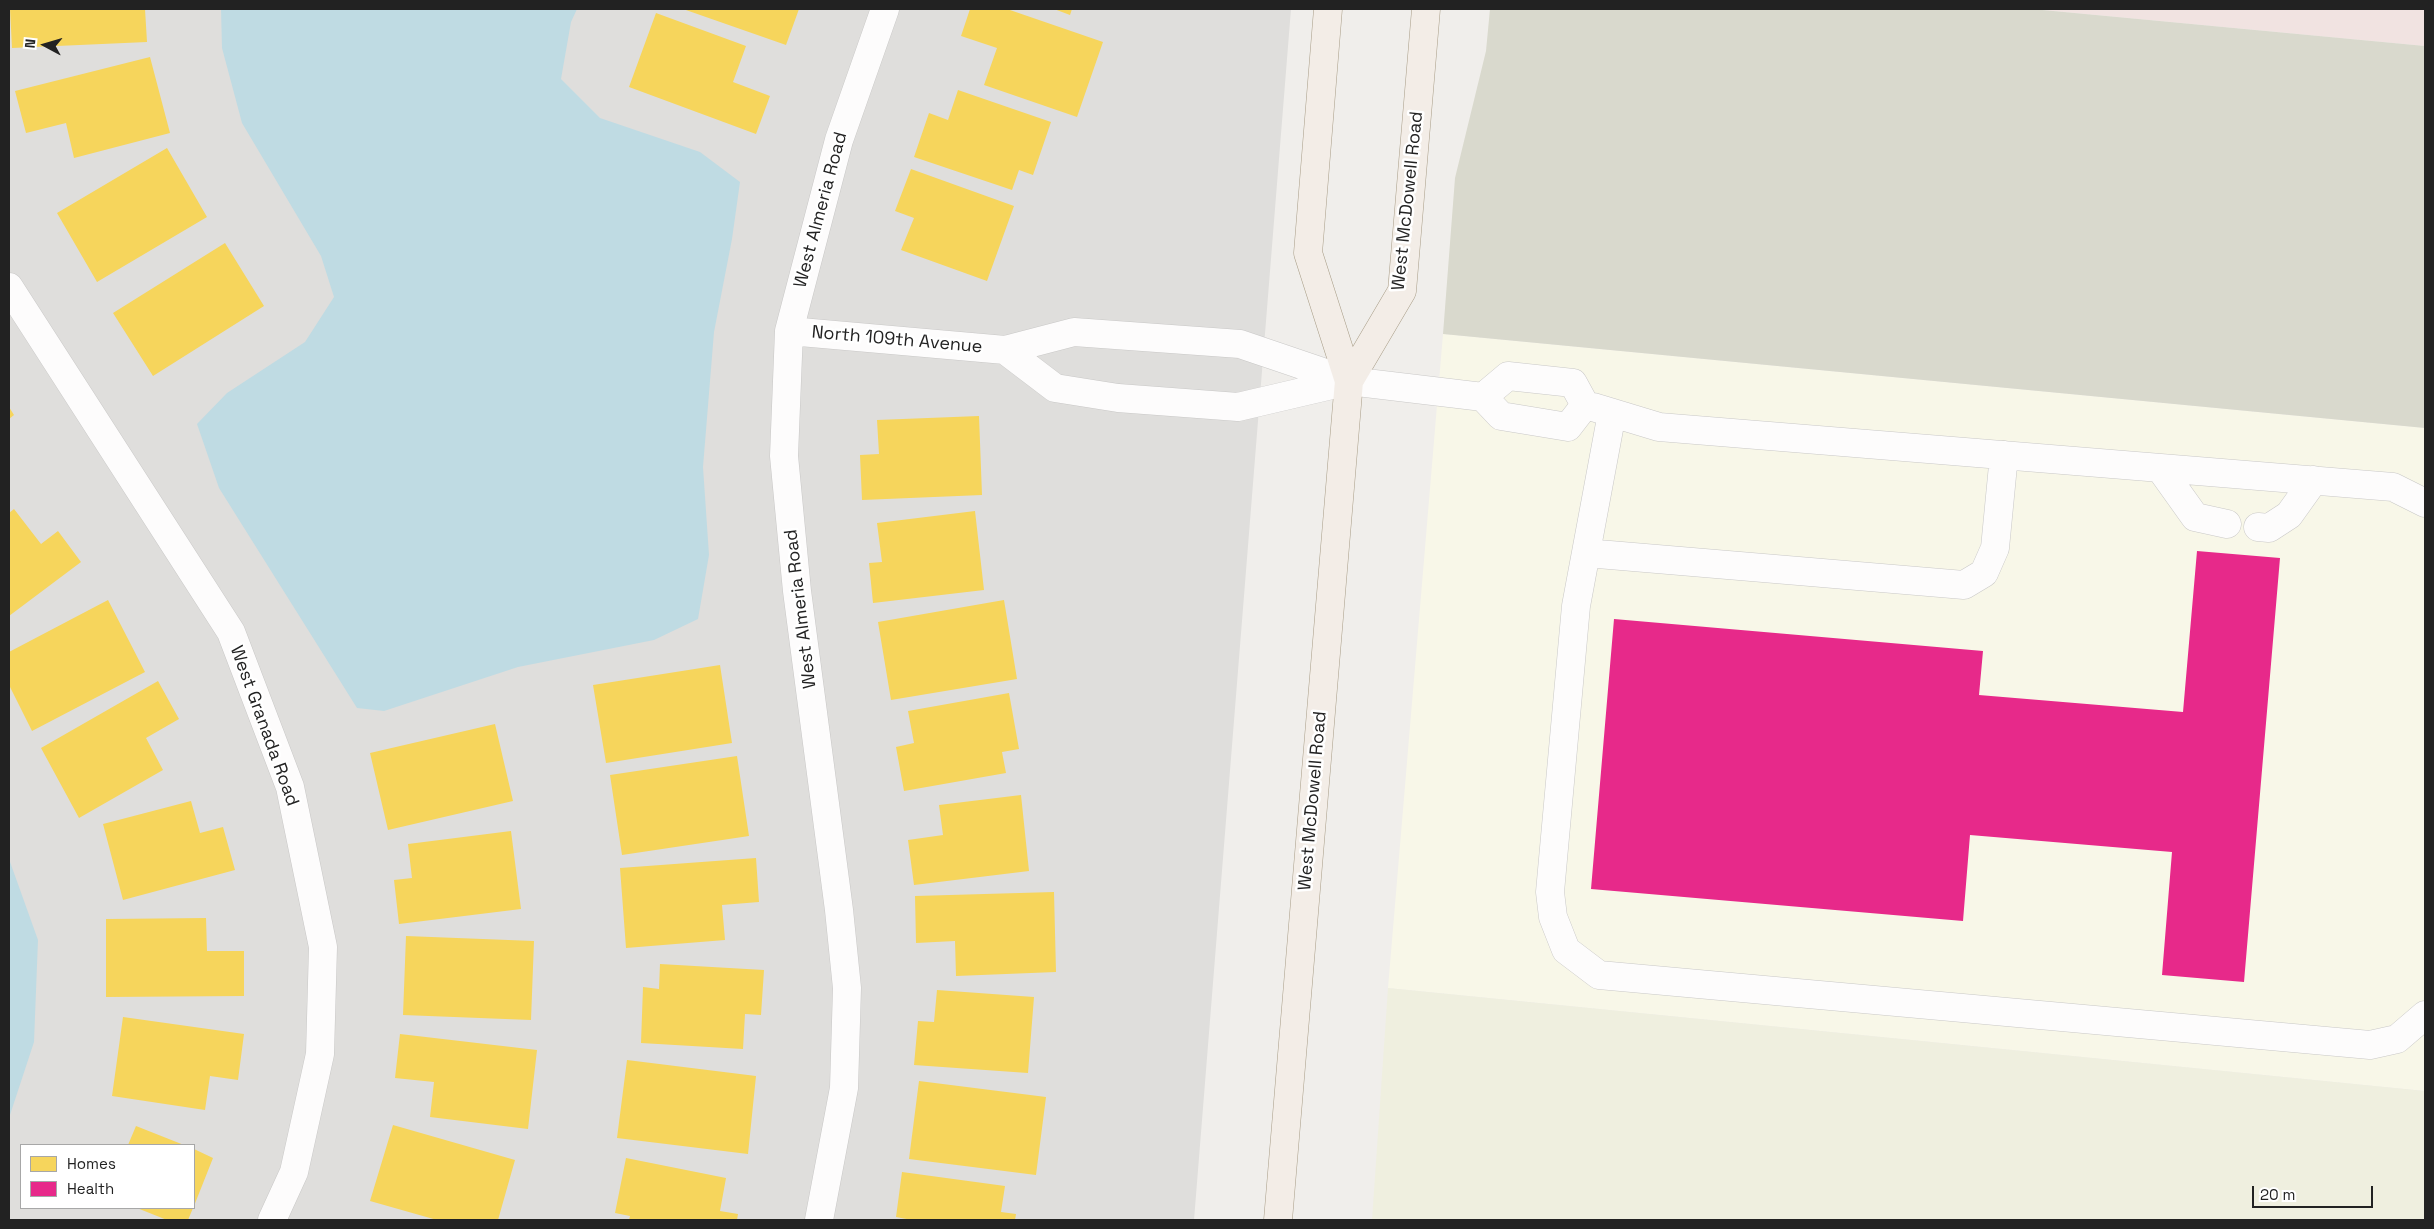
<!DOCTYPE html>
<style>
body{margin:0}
#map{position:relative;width:2434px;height:1229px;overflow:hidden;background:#f0eeeb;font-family:"Space Grotesk",sans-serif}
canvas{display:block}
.frame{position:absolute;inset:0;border:10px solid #222;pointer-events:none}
.legend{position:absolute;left:20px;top:1144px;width:175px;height:65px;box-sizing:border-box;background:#fff;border:1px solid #a7a7a7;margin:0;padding:6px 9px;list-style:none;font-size:15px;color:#222}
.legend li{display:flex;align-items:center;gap:10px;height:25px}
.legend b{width:25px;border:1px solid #a7a7a7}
.north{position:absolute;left:20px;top:20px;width:50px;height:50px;-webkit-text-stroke:4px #fff;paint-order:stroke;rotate:276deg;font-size:14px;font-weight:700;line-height:20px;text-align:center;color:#222}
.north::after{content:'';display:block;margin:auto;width:18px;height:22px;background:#222;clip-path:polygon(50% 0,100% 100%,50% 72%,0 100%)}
.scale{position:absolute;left:2252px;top:1186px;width:121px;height:22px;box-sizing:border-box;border:2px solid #222;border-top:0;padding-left:6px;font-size:15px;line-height:18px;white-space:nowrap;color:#222;-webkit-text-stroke:4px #fff;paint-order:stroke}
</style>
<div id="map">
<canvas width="2434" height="1229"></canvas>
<div class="frame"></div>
<ul class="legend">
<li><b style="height:14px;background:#f6d55c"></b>Homes</li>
<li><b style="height:14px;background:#e7298a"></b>Health</li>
</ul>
<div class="north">N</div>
<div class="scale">20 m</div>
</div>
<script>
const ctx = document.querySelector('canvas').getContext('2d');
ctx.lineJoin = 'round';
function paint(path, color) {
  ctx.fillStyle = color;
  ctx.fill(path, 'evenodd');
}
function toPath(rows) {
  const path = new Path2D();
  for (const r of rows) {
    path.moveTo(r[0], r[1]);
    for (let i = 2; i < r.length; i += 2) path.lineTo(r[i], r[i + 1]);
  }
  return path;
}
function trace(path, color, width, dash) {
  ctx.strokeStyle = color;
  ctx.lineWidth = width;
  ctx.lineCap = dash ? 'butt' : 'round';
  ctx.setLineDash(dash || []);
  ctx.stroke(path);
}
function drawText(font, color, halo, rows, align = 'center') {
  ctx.font = font + ' "Space Grotesk",sans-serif';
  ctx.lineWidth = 5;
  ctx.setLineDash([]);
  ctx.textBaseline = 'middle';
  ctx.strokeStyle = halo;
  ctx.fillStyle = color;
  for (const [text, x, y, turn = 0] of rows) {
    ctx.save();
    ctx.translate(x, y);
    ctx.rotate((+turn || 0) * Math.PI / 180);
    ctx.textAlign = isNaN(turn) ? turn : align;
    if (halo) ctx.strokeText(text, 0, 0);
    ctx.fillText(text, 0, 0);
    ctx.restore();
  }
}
const residential = toPath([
 [9,9,1291,9,1194,1220,9,1220],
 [21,1145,194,1145,194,1208,21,1208]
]);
const commercial = toPath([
 [2032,9,2425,9,2425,46]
]);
const education = toPath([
 [1443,334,2425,428,2425,1091,1388,988]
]);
const construction = toPath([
 [1490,9,2032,9,2425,46,2425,428,1443,334,1455,178,1486,51]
]);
const farmland = toPath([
 [1388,988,2425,1091,2425,1220,1372,1220]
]);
const water = toPath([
 [221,9,577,9,571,22,561,79,600,118,700,152,740,182,732,239,714,332,703,467,709,555,698,619,654,640,518,667,384,711,357,708,219,488,197,424,227,393,305,342,334,297,321,256,242,123,222,48],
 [9,859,38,940,34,1042,9,1118]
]);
const homes = toPath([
 [10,9,145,9,147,42,12,48],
 [683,9,799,9,786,45],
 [970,9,1007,9,1103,42,1077,117,984,85,997,48,961,36],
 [1054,9,1072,9,1070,15],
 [656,13,746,46,733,82,770,96,756,134,629,87],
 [150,57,170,133,74,158,66,123,26,133,15,91],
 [958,90,1051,122,1033,175,1019,170,1012,190,914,157,929,113,948,120],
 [167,148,207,217,97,282,57,213],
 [911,169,1014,206,987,281,901,250,914,218,895,211],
 [225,243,264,306,153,376,113,313],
 [9,407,14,415,9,419],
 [979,416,982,495,862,500,860,455,879,454,877,420],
 [14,509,41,544,58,531,81,562,9,616,9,513],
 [975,511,984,590,873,603,869,563,882,562,877,523],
 [108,600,145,672,32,731,9,685,9,652],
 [1004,600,1017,679,891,700,878,622],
 [720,665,732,743,606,763,593,685],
 [158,681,179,719,146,738,163,770,79,818,41,748],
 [1009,693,1019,749,1002,752,1006,773,904,791,896,747,914,743,908,711],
 [495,724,513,801,388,830,370,753],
 [737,756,749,836,622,855,610,775],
 [1021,795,1029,871,914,885,908,840,943,835,939,805],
 [191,801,200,833,223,827,235,870,123,900,103,824],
 [511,831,521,909,399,924,394,880,412,878,408,844],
 [756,858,759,902,722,905,725,940,626,948,620,868],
 [1054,892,1056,972,956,976,955,941,916,943,915,896],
 [206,918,207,951,244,951,244,996,106,997,106,919],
 [406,936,534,941,531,1020,403,1015],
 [660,964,764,970,761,1015,745,1014,743,1049,641,1043,643,987,659,989],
 [937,990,1034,997,1028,1073,914,1065,918,1021,934,1022],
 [123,1017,244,1034,238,1080,210,1076,205,1110,112,1096],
 [400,1034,537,1050,528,1129,430,1117,434,1082,395,1078],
 [627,1060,756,1076,748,1154,617,1138],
 [919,1081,1046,1097,1036,1175,909,1159],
 [393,1125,515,1160,498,1220,437,1220,370,1201],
 [136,1126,184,1145,128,1145],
 [194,1149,213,1158,194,1206],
 [626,1158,726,1178,720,1211,738,1214,737,1220,629,1220,630,1216,615,1213],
 [902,1172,1005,1186,1001,1212,1016,1214,1015,1220,912,1220,896,1217],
 [137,1208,193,1208,188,1220,167,1220]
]);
const health = toPath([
 [2197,551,2280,558,2244,982,2162,975,2172,852,1970,835,1963,921,1591,889,1614,619,1983,651,1979,695,2183,712]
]);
const minor = toPath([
 [9,287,231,632,290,787,323,947,320,1054,294,1172,272,1220],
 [789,331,1005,350,1074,332,1240,344,1349,381,1483,397,1501,416,1568,427,1585,405,1573,383,1508,376,1483,397],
 [1005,350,1055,388,1118,398,1238,407,1349,381],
 [1593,407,1659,427,2393,487,2425,503],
 [1612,413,1576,606,1550,892,1553,917,1566,950,1599,975,2370,1045,2397,1039,2425,1015],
 [2160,468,2195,517,2227,524],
 [2258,527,2269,528,2289,515,2314,480],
 [1586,553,1964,585,1984,573,1995,548,2004,455],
 [819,1220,844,1088,847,988,839,910,797,591,784,456,789,331,839,140,885,9]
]);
const major = toPath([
 [1349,381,1402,291,1426,9],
 [1278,1220,1349,381,1308,253,1328,9]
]);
const streetNames = [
 ["West McDowell Road",1408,201,-84],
 ["West Almeria Road",821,210,-75],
 ["North 109th Avenue",897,340,5],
 ["West Almeria Road",801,609,-97],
 ["West Granada Road",264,726,70],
 ["West McDowell Road",1313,801,-85]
];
paint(residential, '#dfdedc');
paint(commercial, '#f1e3e1');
paint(education, '#f8f7e8');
paint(construction, '#d9d9cd');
paint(farmland, '#efefdf');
paint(water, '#bfdbe3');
paint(homes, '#f6d55c');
paint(health, '#e7298a');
trace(minor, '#c9c8c7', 29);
trace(major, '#a79c86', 29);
trace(minor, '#fdfcfc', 28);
trace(major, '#f3ede7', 28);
drawText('18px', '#222', '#fff', streetNames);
</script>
